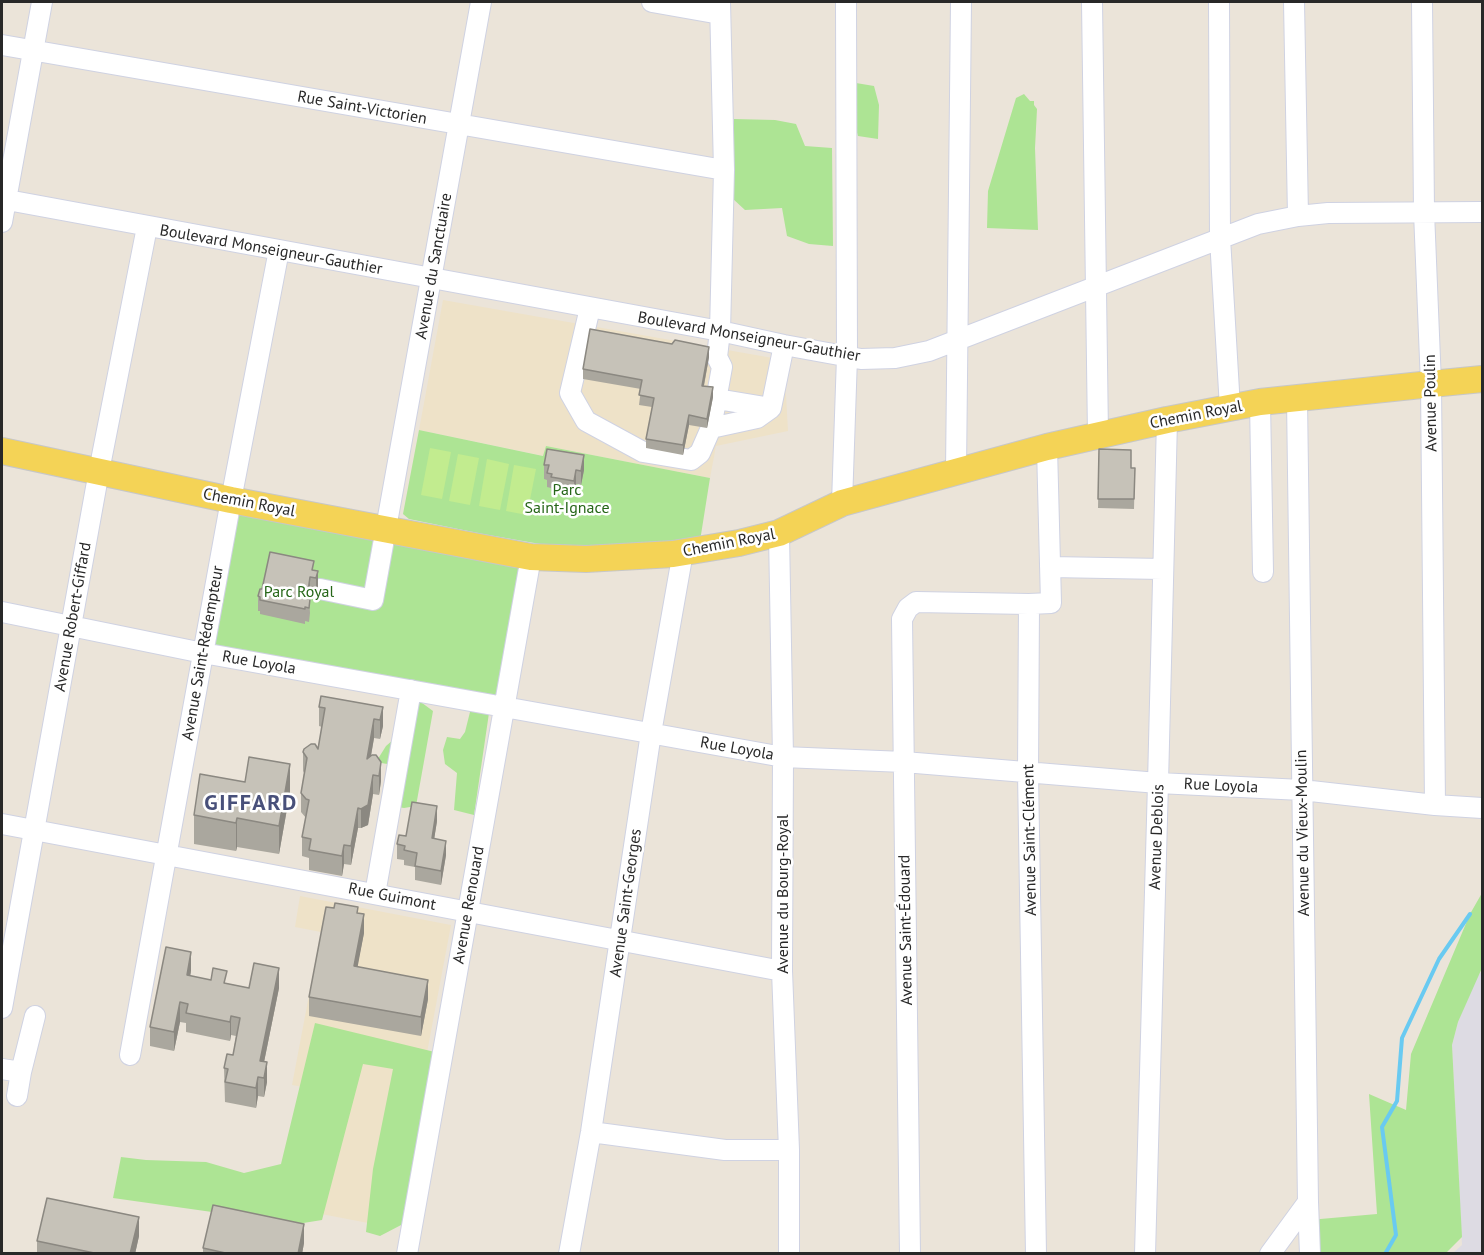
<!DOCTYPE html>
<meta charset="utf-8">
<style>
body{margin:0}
#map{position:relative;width:1484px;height:1255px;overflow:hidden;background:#ebe4d9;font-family:"PT Sans",sans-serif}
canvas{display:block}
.frame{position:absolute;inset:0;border:3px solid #282828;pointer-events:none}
</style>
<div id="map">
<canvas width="1484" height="1255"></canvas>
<div class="frame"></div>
</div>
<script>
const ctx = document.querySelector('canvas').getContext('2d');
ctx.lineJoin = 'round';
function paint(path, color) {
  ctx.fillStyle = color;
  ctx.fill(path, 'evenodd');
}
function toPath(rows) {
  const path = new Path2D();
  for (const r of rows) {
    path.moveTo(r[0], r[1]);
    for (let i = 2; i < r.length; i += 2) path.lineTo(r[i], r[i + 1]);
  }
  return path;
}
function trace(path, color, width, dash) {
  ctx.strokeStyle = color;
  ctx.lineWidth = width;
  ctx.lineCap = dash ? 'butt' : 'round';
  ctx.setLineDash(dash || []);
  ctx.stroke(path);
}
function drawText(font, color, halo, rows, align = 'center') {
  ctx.font = font + ' "PT Sans",sans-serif';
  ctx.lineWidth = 5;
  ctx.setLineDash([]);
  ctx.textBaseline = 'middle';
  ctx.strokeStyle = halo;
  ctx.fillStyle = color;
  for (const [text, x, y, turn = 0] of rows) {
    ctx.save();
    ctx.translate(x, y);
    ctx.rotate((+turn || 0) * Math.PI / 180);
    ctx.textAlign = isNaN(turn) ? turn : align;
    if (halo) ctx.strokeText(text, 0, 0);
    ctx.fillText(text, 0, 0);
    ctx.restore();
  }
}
const industrial = toPath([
 [1482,971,1482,1253,1453,1253,1462,1245,1452,1045,1458,1022,1476,978]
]);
const education = toPath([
 [443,300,784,360,788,431,716,446,710,478,546,446,544,456,419,430],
 [300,896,451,925,394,1228,311,1212,333,1092,292,1085,321,932,295,927]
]);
const green = toPath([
 [856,83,874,86,879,105,878,139,858,136,853,119],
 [1024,94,1030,101,1034,101,1034,105,1037,109,1035,148,1038,230,987,228,988,191,1016,98],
 [734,119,775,120,796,124,805,146,832,148,833,246,809,244,787,236,782,208,745,210,732,198],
 [419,430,543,456,546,446,710,478,700,541,563,548,483,534,409,519,403,514],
 [231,500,531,557,504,707,203,653],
 [418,700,433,711,416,806,404,808,384,805,387,764,376,762,386,746,394,739],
 [471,708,489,713,474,815,454,810,457,773,445,764,443,750,447,737,460,739,465,732],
 [1482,893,1482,968,1458,1022,1452,1045,1462,1237,1446,1253,1315,1253,1309,1220,1377,1214,1369,1094,1406,1110,1411,1054,1470,914],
 [315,1023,443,1054,404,1214,403,1224,380,1236,366,1232,373,1169,393,1069,363,1064,322,1220,297,1224,113,1198,121,1157,146,1160,206,1162,244,1173,281,1164]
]);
const pitch = toPath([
 [430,448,451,452,442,499,421,495],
 [458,454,479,458,470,505,449,501],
 [487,459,509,464,500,510,479,506],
 [514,465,536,469,527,515,506,511]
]);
const stream = toPath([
 [1385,1254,1396,1235,1382,1127,1397,1101,1402,1038,1439,959,1470,914]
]);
const minor = toPath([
 [652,2,720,14],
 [1092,2,1098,435],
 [1219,2,1220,238,1230,408],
 [1294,2,1298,216],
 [1422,2,1424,212,1431,384,1435,805],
 [2,45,724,170],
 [2,199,720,331,784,345,861,359,895,358,929,351,1258,224,1298,216,1328,213,1482,212],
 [2,222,42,2],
 [590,308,570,393,586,421,643,452,691,460,700,453,711,428,757,418,771,408,784,345],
 [717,399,771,408],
 [1260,402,1263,572],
 [711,428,722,367,717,357,720,331,724,170,720,2],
 [956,472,961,2],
 [842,503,847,357,846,2],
 [779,533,783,757,782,971,789,1150,789,1254],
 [1050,567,1163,569],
 [320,589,373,600,481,2],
 [2,612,203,653,783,757,904,762,1158,783,1302,790,1435,805,1482,808],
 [2,824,782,971],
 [375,894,411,690],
 [2,1008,99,471,147,227],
 [130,1055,231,500,279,250],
 [2,1069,21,1072,17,1096],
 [21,1072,35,1016],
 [591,1132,725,1150,789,1150],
 [1308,1202,1310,1254],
 [407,1254,531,557],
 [569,1254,591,1132,651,733,683,552],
 [910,1254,902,619,908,608,916,602,1029,604],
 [1036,1254,1028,773,1029,604,1051,603,1047,447],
 [1145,1254,1158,783,1167,420],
 [1270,1254,1308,1202,1297,399]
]);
const major = toPath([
 [2,451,231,500,531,557,586,559,673,554,739,543,779,533,842,503,1047,447,1167,420,1260,402,1431,384,1482,379]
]);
const wall = toPath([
 [709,357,704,386,713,397,707,428,689,425,683,455,646,448,646,439,652,407,639,405,641,389,583,379,583,369],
 [1099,449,1131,468,1135,468,1134,509,1098,508],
 [544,465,584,470,581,485,576,484,574,495,551,491,551,488,547,487,547,480,544,479],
 [314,570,318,571,318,586,316,593,310,592,309,599,310,613,309,622,305,621,305,624,260,614,260,611,258,611,258,596,262,589],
 [319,707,383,707,383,726,380,739,374,738,371,756,376,755,381,781,379,795,373,794,368,825,361,828,358,828,351,865,344,864,342,876,309,870,309,858,302,856,302,837,306,818,301,812,301,793,304,773,303,771,303,752,318,749,322,727,319,726],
 [290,792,279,854,237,847,236,851,194,844,194,815],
 [437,821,434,839,446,855,441,885,415,880,415,867,404,865,404,860,397,859,397,844],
 [358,913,364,933,357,967,428,999,421,1036,309,1016,309,997],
 [191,971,190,976,249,988,279,988,264,1062,267,1082,264,1097,258,1096,256,1108,225,1102,224,1068,233,1055,236,1036,231,1035,230,1041,186,1032,186,1023,180,1022,174,1051,150,1046,150,1027],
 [139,1236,135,1254,37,1254,37,1241],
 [304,1243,302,1254,203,1254,203,1248]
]);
const shadedWall = toPath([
 [709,347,709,357,702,395,702,386],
 [713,387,713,397,707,428,707,419],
 [689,415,689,425,683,455,683,445],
 [584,455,584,470,581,485,581,471],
 [576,470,576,484,574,495,574,481],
 [318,571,318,586,316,593,316,578],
 [310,577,310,592,308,608,307,598],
 [383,707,383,726,380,739,380,720],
 [374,719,374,738,367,778,367,759],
 [381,762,381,781,379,795,379,776],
 [290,764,290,792,279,854,279,826],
 [373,775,373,794,368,825,361,828,361,809],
 [437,806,437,821,432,853,432,838],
 [358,808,358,828,351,865,351,846],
 [237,818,237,847,236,851,236,823],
 [446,841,446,855,441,885,441,871],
 [344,845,344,864,342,876,342,856],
 [364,914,364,933,354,986,354,966],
 [191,952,191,971,187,994,187,975],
 [279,968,279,988,261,1077,260,1061],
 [428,980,428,999,421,1036,421,1017],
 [180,1002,180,1022,174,1051,174,1032],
 [231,1016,231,1035,230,1041,230,1022],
 [267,1062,267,1082,264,1097,264,1078],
 [258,1077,258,1096,256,1108,256,1088],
 [139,1217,139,1236,135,1254,130,1254],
 [304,1224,304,1243,302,1254,298,1254]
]);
const building = toPath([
 [590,329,672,344,675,340,709,347,702,386,713,387,707,419,689,415,683,445,646,439,654,398,639,395,642,380,583,369,590,329],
 [547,449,584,455,581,471,576,470,574,481,551,477,552,474,547,473,549,465,544,465,547,449],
 [1099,449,1131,450,1131,468,1135,468,1134,499,1098,499,1099,449],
 [270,552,314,561,312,570,318,571,316,578,310,577,307,598,310,599,309,608,305,607,305,609,260,600,260,597,258,596,260,589,262,589,270,552],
 [321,696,383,707,380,720,374,719,367,759,372,755,376,755,381,762,379,776,373,775,368,805,361,809,358,808,351,846,344,845,342,856,309,850,311,839,302,837,309,800,306,799,301,793,307,758,303,752,304,749,311,744,315,744,318,749,325,708,319,707,321,696],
 [249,757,290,764,279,826,237,818,236,823,194,815,200,774,245,782,249,757],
 [412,802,437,806,432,838,446,841,441,871,415,866,417,853,404,850,405,846,397,844,399,835,406,836,412,802],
 [335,903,358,907,357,913,364,914,354,966,428,980,421,1017,309,997,326,907,334,908,335,903],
 [166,947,191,952,187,975,211,980,213,968,227,971,224,983,249,988,254,963,279,968,260,1061,267,1062,264,1078,258,1077,256,1088,225,1082,228,1069,224,1068,227,1054,233,1055,240,1018,231,1016,230,1022,186,1013,188,1004,180,1002,174,1032,150,1027,166,947],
 [47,1198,139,1217,130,1254,99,1254,37,1241,47,1198],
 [213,1205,304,1224,298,1254,230,1254,203,1248,213,1205]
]);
const streetNames = [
 ["Rue Saint-Victorien",362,108,10],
 ["Boulevard Monseigneur-Gauthier",271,250,10],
 ["Avenue du Sanctuaire",434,266,-80],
 ["Boulevard Monseigneur-Gauthier",749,337,10],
 ["Avenue Poulin",1431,403,-91],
 ["Chemin Royal",1196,415,-11],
 ["Chemin Royal",249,503,11],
 ["Chemin Royal",729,543,-11],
 ["Avenue Robert-Giffard",73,617,-80],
 ["Avenue Saint-Rédempteur",203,653,-80],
 ["Rue Loyola",259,663,10],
 ["Rue Loyola",737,749,10],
 ["Rue Loyola",1221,786,3],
 ["Avenue du Vieux-Moulin",1303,833,-91],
 ["Avenue Deblois",1157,837,-88],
 ["Avenue Saint-Clément",1030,840,-91],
 ["Avenue du Bourg-Royal",783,894,-90],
 ["Rue Guimont",392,897,11],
 ["Avenue Saint-Georges",626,903,-82],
 ["Avenue Renouard",469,905,-80],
 ["Avenue Saint-Édouard",906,930,-91]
];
const parkNames = [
 ["Parc",567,490],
 ["Saint-Ignace",567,508],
 ["Parc Royal",299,592]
];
const districtNames = [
 ["GIFFARD",251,804]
];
paint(industrial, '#dddbe3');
paint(education, '#eee2c8');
paint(green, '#ade494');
paint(pitch, '#c2ec8f');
trace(stream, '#69caf1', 4);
trace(minor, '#cfd2e2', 22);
trace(major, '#c7c7c7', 28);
trace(minor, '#fff', 20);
trace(major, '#f4d356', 26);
paint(wall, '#aaa79e');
paint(shadedWall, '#8b8881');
paint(building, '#c6c2b8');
trace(building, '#8b8881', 1.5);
drawText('16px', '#282828', '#fff', streetNames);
drawText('16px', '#266618', '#fff', parkNames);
ctx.letterSpacing = '1.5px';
drawText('bold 22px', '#48507a', '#fff', districtNames);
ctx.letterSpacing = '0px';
</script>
